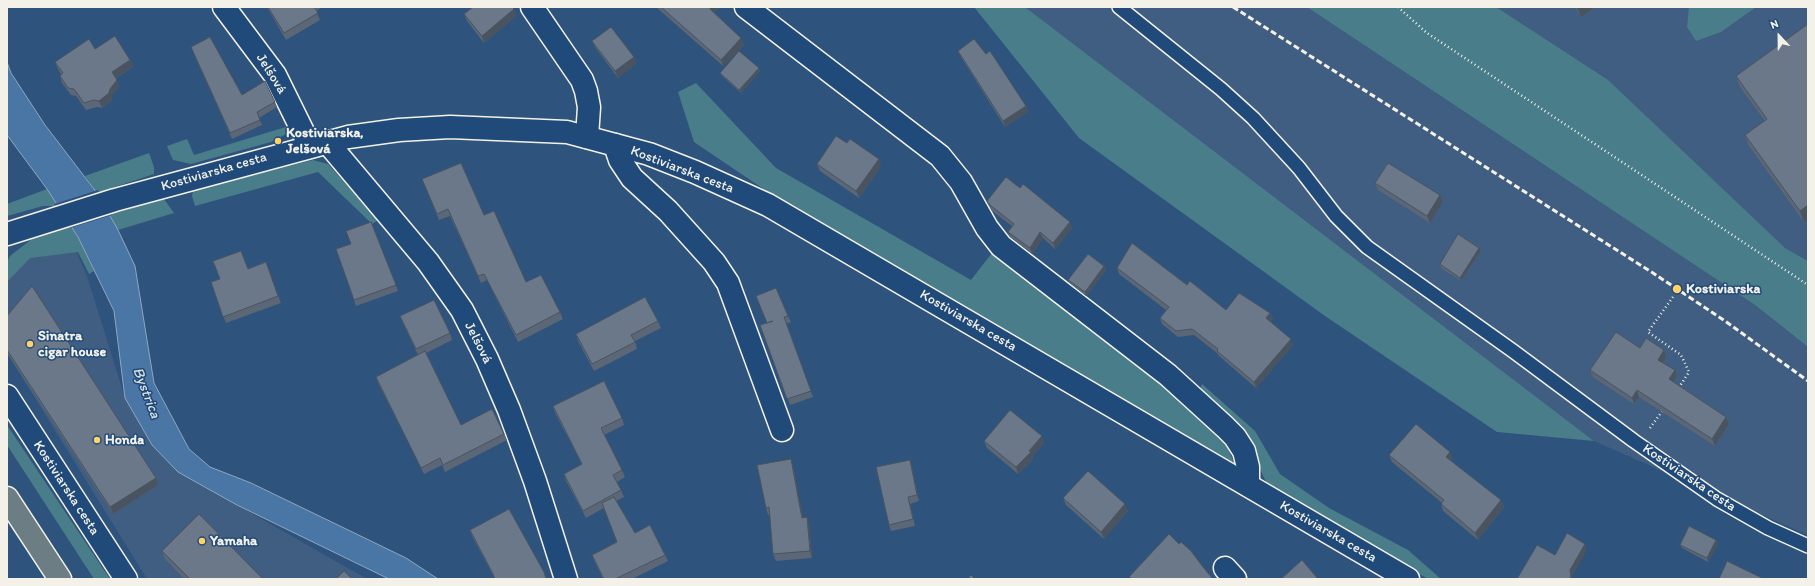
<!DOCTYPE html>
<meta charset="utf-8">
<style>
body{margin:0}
#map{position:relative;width:1815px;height:586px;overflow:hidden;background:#2e537d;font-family:Itim,sans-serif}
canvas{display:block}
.frame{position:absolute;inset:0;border:8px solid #f4f1e8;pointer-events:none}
.north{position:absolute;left:1759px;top:16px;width:40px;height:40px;-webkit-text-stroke:3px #1f4a7a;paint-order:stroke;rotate:338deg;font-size:11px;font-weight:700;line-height:16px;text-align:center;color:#f4f1e8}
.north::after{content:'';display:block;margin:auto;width:14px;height:18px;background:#f4f1e8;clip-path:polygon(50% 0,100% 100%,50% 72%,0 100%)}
</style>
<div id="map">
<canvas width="1815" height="586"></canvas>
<div class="frame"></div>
<div class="north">N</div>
</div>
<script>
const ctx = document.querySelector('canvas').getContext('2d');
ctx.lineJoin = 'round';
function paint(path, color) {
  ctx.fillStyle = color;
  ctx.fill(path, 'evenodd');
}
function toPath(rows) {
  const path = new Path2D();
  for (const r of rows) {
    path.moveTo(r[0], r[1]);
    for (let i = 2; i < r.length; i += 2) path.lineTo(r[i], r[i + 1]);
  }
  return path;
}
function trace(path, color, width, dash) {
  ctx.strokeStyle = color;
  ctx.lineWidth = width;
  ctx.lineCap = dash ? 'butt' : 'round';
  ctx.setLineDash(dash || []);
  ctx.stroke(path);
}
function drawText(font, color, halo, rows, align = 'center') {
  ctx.font = font + ' Itim,sans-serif';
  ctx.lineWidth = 3;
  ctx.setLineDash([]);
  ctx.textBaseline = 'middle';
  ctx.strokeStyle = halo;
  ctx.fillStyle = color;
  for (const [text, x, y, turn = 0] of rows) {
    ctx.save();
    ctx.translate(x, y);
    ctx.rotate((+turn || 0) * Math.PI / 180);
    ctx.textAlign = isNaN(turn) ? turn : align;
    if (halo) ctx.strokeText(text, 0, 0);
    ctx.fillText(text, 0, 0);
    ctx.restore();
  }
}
const built = toPath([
 [1025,7,1307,7,1755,305,1808,347,1808,535,1594,441],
 [1496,7,1808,7,1808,261,1785,248],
 [66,228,87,276,125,398,151,444,179,472,367,579,147,579,7,353,7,267]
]);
const green = toPath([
 [974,7,1025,7,1594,441,1497,432,1325,316,1079,138],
 [1307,7,1496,7,1608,80,1785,248,1808,261,1808,347,1755,305],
 [1689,7,1756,7,1721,32,1696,41,1687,27],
 [696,83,776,168,971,280,992,253,1178,396,1227,445,1235,466,956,302,811,221,694,142,678,92],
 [289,126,286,134,271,142,191,164,173,160,167,146,187,139,194,155],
 [149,153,154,167,154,174,97,193,85,176],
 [313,160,328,164,378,220,372,224,318,172,195,206,192,196,193,190],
 [47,189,58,206,43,206,7,216,7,204],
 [164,199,174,213,118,230,109,214],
 [70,224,78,237,94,271,89,274,78,252,30,258,7,282,7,262,10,256,33,238],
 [1202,384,1255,431,1280,474,1329,508,1408,550,1441,579,1428,579,1268,486,1245,438,1199,391],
 [7,425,110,579,94,579,7,445]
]);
const water = toPath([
 [7,62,11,73,45,125,97,193,118,230,135,266,154,383,189,449,210,467,251,483,406,558,438,579,389,579,237,505,178,472,152,445,125,398,114,311,78,237,47,189,7,135,7,62]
]);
const pier = toPath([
 [98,190,112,215,70,228,54,204]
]);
const path = toPath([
 [1398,7,1427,33,1808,285],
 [1673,297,1648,332,1681,355,1689,372,1678,389],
 [1650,428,1663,410]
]);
const service = toPath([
 [1119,7,1221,89,1253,118,1299,168,1336,216,1367,247,1513,351,1634,441,1717,499,1768,528,1808,546]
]);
const minor = toPath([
 [224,7,275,75,310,146],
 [532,7,582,80,586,91,589,107,587,137],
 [746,7,940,156,961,182,987,228,1001,246,1168,375,1225,427,1235,437,1244,451,1248,467,1248,485],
 [327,142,428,262,462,310,487,359,509,410,535,481,566,579],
 [615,145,620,160,632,178,668,211,714,262,728,283,782,430],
 [1225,568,1235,579]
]);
const tertiary = toPath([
 [7,234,115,200,348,137,399,130,450,127,567,132,649,154,695,172,768,205,1408,579],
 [7,396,126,579]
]);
const primary = toPath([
 [7,498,60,579]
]);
const rail = toPath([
 [1233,7,1653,273,1725,321,1808,381]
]);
const wall = toPath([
 [267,7,322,7,316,11,320,20,286,40],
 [473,7,512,7,516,16,484,43,467,21,464,14],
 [656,7,720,7,714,13,744,45,723,66],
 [1575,7,1596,7,1581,17],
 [1808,24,1804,222,1749,146,1745,135,1765,121,1740,87,1736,76],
 [592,41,634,57,636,64,618,78,595,47],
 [191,47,242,95,275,102,277,107,259,118,262,125,232,139],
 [958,51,986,54,1026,106,1028,112,1005,127,961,57],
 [130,60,133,67,116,78,119,87,112,95,112,100,102,108,97,107,86,110,76,96,71,95,62,83,60,76,61,74,58,69,55,62],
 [759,68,760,71,741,93,722,76,720,73],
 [817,164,881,166,859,198,820,171],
 [422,179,484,215,526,282,560,312,563,319,518,342,487,280,481,283,450,216,439,220],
 [1375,183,1443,202,1430,223,1378,190],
 [987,201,1072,228,1055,249,1043,238,1032,254,1010,237,1008,232,1012,226,992,211],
 [371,222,398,291,356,306,336,249,350,244],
 [1481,251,1461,281,1441,268,1440,264],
 [266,262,281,303,226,323,211,282],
 [1104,266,1106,270,1086,296,1070,283,1068,280],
 [1117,268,1187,285,1226,310,1270,313,1273,319,1270,322,1293,345,1256,388,1219,356,1217,353,1194,335,1178,337,1162,324,1160,318,1166,310,1119,274],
 [7,316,156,478,158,485,113,514,7,353],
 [400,316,450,333,452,340,426,353,461,425,504,434,507,440,445,472,442,465,424,474,378,383,376,377,418,355,403,323],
 [788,316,791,322,786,324,813,397,790,405,760,325],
 [658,321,661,328,635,341,637,349,594,371,578,341,576,334],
 [1640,348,1664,350,1666,357,1663,363,1677,377,1674,382,1726,417,1729,424,1715,446,1639,397,1634,404,1593,377,1590,370],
 [553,406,622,418,624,425,604,435,622,470,625,477,617,482,621,490,624,497,616,501,635,533,665,555,668,561,632,579,603,579,595,562,592,555,617,542,604,508,586,518,566,481,564,474,582,464,555,413],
 [984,441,1044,443,1032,457,1033,459,1018,474,987,448],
 [1389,455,1453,459,1451,461,1501,500,1504,507,1478,540,1443,511,1441,504,1442,503,1392,462],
 [791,459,793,466,803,518,809,524,812,558,776,561,773,554,770,514,768,515,766,508],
 [912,467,919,501,910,504,915,526,891,531,889,525],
 [1063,498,1128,511,1104,539,1066,505],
 [470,530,544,572,547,579,495,579,472,536],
 [1716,540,1718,544,1708,562,1682,548,1680,545],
 [162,551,263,579,184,579,165,559]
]);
const shadedWall = toPath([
 [711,7,720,7,712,16,710,9],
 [1577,7,1596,7,1581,17],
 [514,9,516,16,484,43,482,36],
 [741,38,744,45,723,66,721,60],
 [634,57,636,64,618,78,615,71],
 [130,60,133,67,114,79,112,72],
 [759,68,760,71,741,93,739,90],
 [117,80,119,87,112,95,112,100,102,108,99,101],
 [1026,106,1028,112,1005,127,1003,121],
 [879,159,881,166,859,198,856,191],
 [1440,195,1443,202,1430,223,1427,216],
 [1808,205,1808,219,1804,222,1800,211],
 [1070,222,1072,228,1055,249,1053,243],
 [1040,232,1043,238,1032,254,1030,248],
 [1479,248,1481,251,1461,281,1460,278],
 [1104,266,1106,270,1086,296,1085,292],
 [1270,313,1273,319,1269,324,1266,318],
 [1291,339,1293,345,1256,388,1254,382],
 [1664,350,1666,357,1661,367,1658,360],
 [1675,370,1677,377,1671,386,1669,379],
 [1637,390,1639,397,1634,404,1632,398],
 [1726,417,1729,424,1715,446,1712,439],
 [1042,436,1044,443,1032,457,1033,459,1018,474,1016,467],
 [1450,452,1453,459,1449,464,1446,457],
 [791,459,793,466,805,525,802,518],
 [910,460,912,467,919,501,917,495],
 [156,478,158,485,113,514,110,507],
 [1501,500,1504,507,1478,540,1475,533],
 [1125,504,1128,511,1104,539,1101,532],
 [807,517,809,524,812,558,810,551],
 [1716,540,1718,544,1708,562,1707,558],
 [1585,544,1587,550,1572,577,1572,579,1571,579,1570,570]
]);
const building = toPath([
 [268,7,314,7,318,13,284,33,268,7],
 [473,7,512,7,514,9,482,36,464,14,473,7],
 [661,7,711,7,710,9,741,38,721,60,661,7],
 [1808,24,1808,205,1800,211,1745,135,1767,119,1736,76,1808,24],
 [611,27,634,57,615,71,592,41,611,27],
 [115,36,130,60,112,72,117,80,110,89,109,93,99,101,94,100,84,103,74,89,68,88,60,76,63,73,55,62,89,39,95,49,115,36],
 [210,37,242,95,265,81,275,102,257,112,260,120,230,133,191,47,210,37],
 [974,39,986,54,990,51,1026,106,1003,121,958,51,974,39],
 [739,51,759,68,739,90,720,73,739,51],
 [836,136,847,143,850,139,879,159,856,191,817,164,836,136],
 [461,163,484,215,494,211,526,282,541,275,560,312,516,335,484,274,478,276,448,209,437,214,422,179,461,163],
 [1388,163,1440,195,1427,216,1375,183,1388,163],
 [1006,177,1020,188,1023,184,1070,222,1053,243,1040,232,1030,248,1008,232,1014,224,990,205,987,201,1006,177],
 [371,222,396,285,354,300,336,249,351,244,346,231,371,222],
 [1458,234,1479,248,1460,278,1440,264,1458,234],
 [1132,243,1187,285,1190,281,1226,310,1239,293,1270,313,1266,318,1291,339,1254,382,1217,351,1218,349,1192,329,1176,331,1160,318,1169,307,1117,268,1132,243],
 [241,251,248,269,266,262,278,296,223,317,211,282,220,279,213,261,241,251],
 [1088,254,1104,266,1085,292,1068,280,1088,254],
 [32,286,156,478,110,507,7,350,7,316,32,286],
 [776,288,788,316,784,317,811,391,787,399,760,325,773,321,767,323,756,296,776,288],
 [645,297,658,321,631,335,635,342,592,364,576,334,645,297],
 [434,300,450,333,416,349,400,316,434,300],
 [1616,332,1640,348,1646,338,1664,350,1658,360,1675,370,1669,379,1726,417,1712,439,1637,390,1632,398,1590,370,1616,332],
 [425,351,461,425,492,409,504,434,443,465,440,458,421,468,376,377,425,351],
 [604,381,622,418,601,428,622,470,613,475,621,490,583,511,564,474,582,464,553,406,604,381],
 [1010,410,1042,436,1029,451,1031,452,1016,467,984,441,1010,410],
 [1416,424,1450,452,1446,457,1501,500,1475,533,1441,504,1444,500,1389,455,1416,424],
 [791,459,802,518,807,517,810,551,773,554,769,507,766,508,757,465,791,459],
 [910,460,917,495,908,497,913,519,889,525,876,467,910,460],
 [1088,471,1125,504,1101,532,1063,498,1088,471],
 [614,497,635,533,650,525,665,555,615,579,604,579,592,555,617,542,602,503,614,497],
 [509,509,544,572,546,579,495,579,493,574,470,530,509,509],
 [199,514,263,579,190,579,162,551,199,514],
 [1689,526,1716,540,1707,558,1680,545,1689,526],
 [1567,533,1585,544,1570,570,1571,579,1517,579,1537,545,1555,555,1567,533],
 [1169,534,1179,544,1181,542,1191,551,1203,567,1213,579,1132,579,1129,577,1169,534],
 [1302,560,1318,579,1281,579,1302,560],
 [1727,561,1764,579,1719,579,1727,561],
 [344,571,352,579,336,579,344,571],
 [971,575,975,579,968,579,971,575]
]);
const markers = [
 [278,141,4,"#ffd166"],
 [1677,289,5,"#ffd166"],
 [30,344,4,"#ffd166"],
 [97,440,4,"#ffd166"],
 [202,541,4,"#ffd166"]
];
const streetNames = [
 ["Jelšová",271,74,58],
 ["Kostiviarska cesta",682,170,21],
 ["Kostiviarska cesta",214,172,-16],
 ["Kostiviarska cesta",968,321,30],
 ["Jelšová",478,343,63],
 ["Kostiviarska cesta",1689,478,34],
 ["Kostiviarska cesta",66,488,57],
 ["Kostiviarska cesta",1328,532,30]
];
const poiNames = [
 ["Kostiviarska,",286,133],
 ["Jelšová",286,149],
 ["Kostiviarska",1686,289],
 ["Sinatra",38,336],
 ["cigar house",38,352],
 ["Honda",105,440],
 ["Yamaha",210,541]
];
const waterNames = [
 ["Bystrica",146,393,69]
];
paint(built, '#405e81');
paint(green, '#4a7d8a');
paint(water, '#4a76a5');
trace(water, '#8ea7c0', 1);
paint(pier, '#2e537d');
trace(service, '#f4f1e8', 16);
trace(minor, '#f4f1e8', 25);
trace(tertiary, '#f4f1e8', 25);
trace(primary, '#f4f1e8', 25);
trace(path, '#f4f1e8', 2.5, [1, 3]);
trace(service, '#1f4a7a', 13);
trace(minor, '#1f4a7a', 22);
trace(tertiary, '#1f4a7a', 22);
trace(primary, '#6c7e84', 22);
trace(rail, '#f4f1e8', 3, [6, 3]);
paint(wall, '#5b6776');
paint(shadedWall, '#4a5460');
paint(building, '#6a7889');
trace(building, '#4a5460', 1);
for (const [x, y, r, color] of markers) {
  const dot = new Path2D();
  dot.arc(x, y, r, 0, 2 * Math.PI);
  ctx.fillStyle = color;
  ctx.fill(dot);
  trace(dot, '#1f4a7a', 1.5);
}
drawText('14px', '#f4f1e8', '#1f4a7a', streetNames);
drawText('bold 14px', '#f4f1e8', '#1f4a7a', poiNames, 'left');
drawText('italic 15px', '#dadfde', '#1f4a7a', waterNames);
</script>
